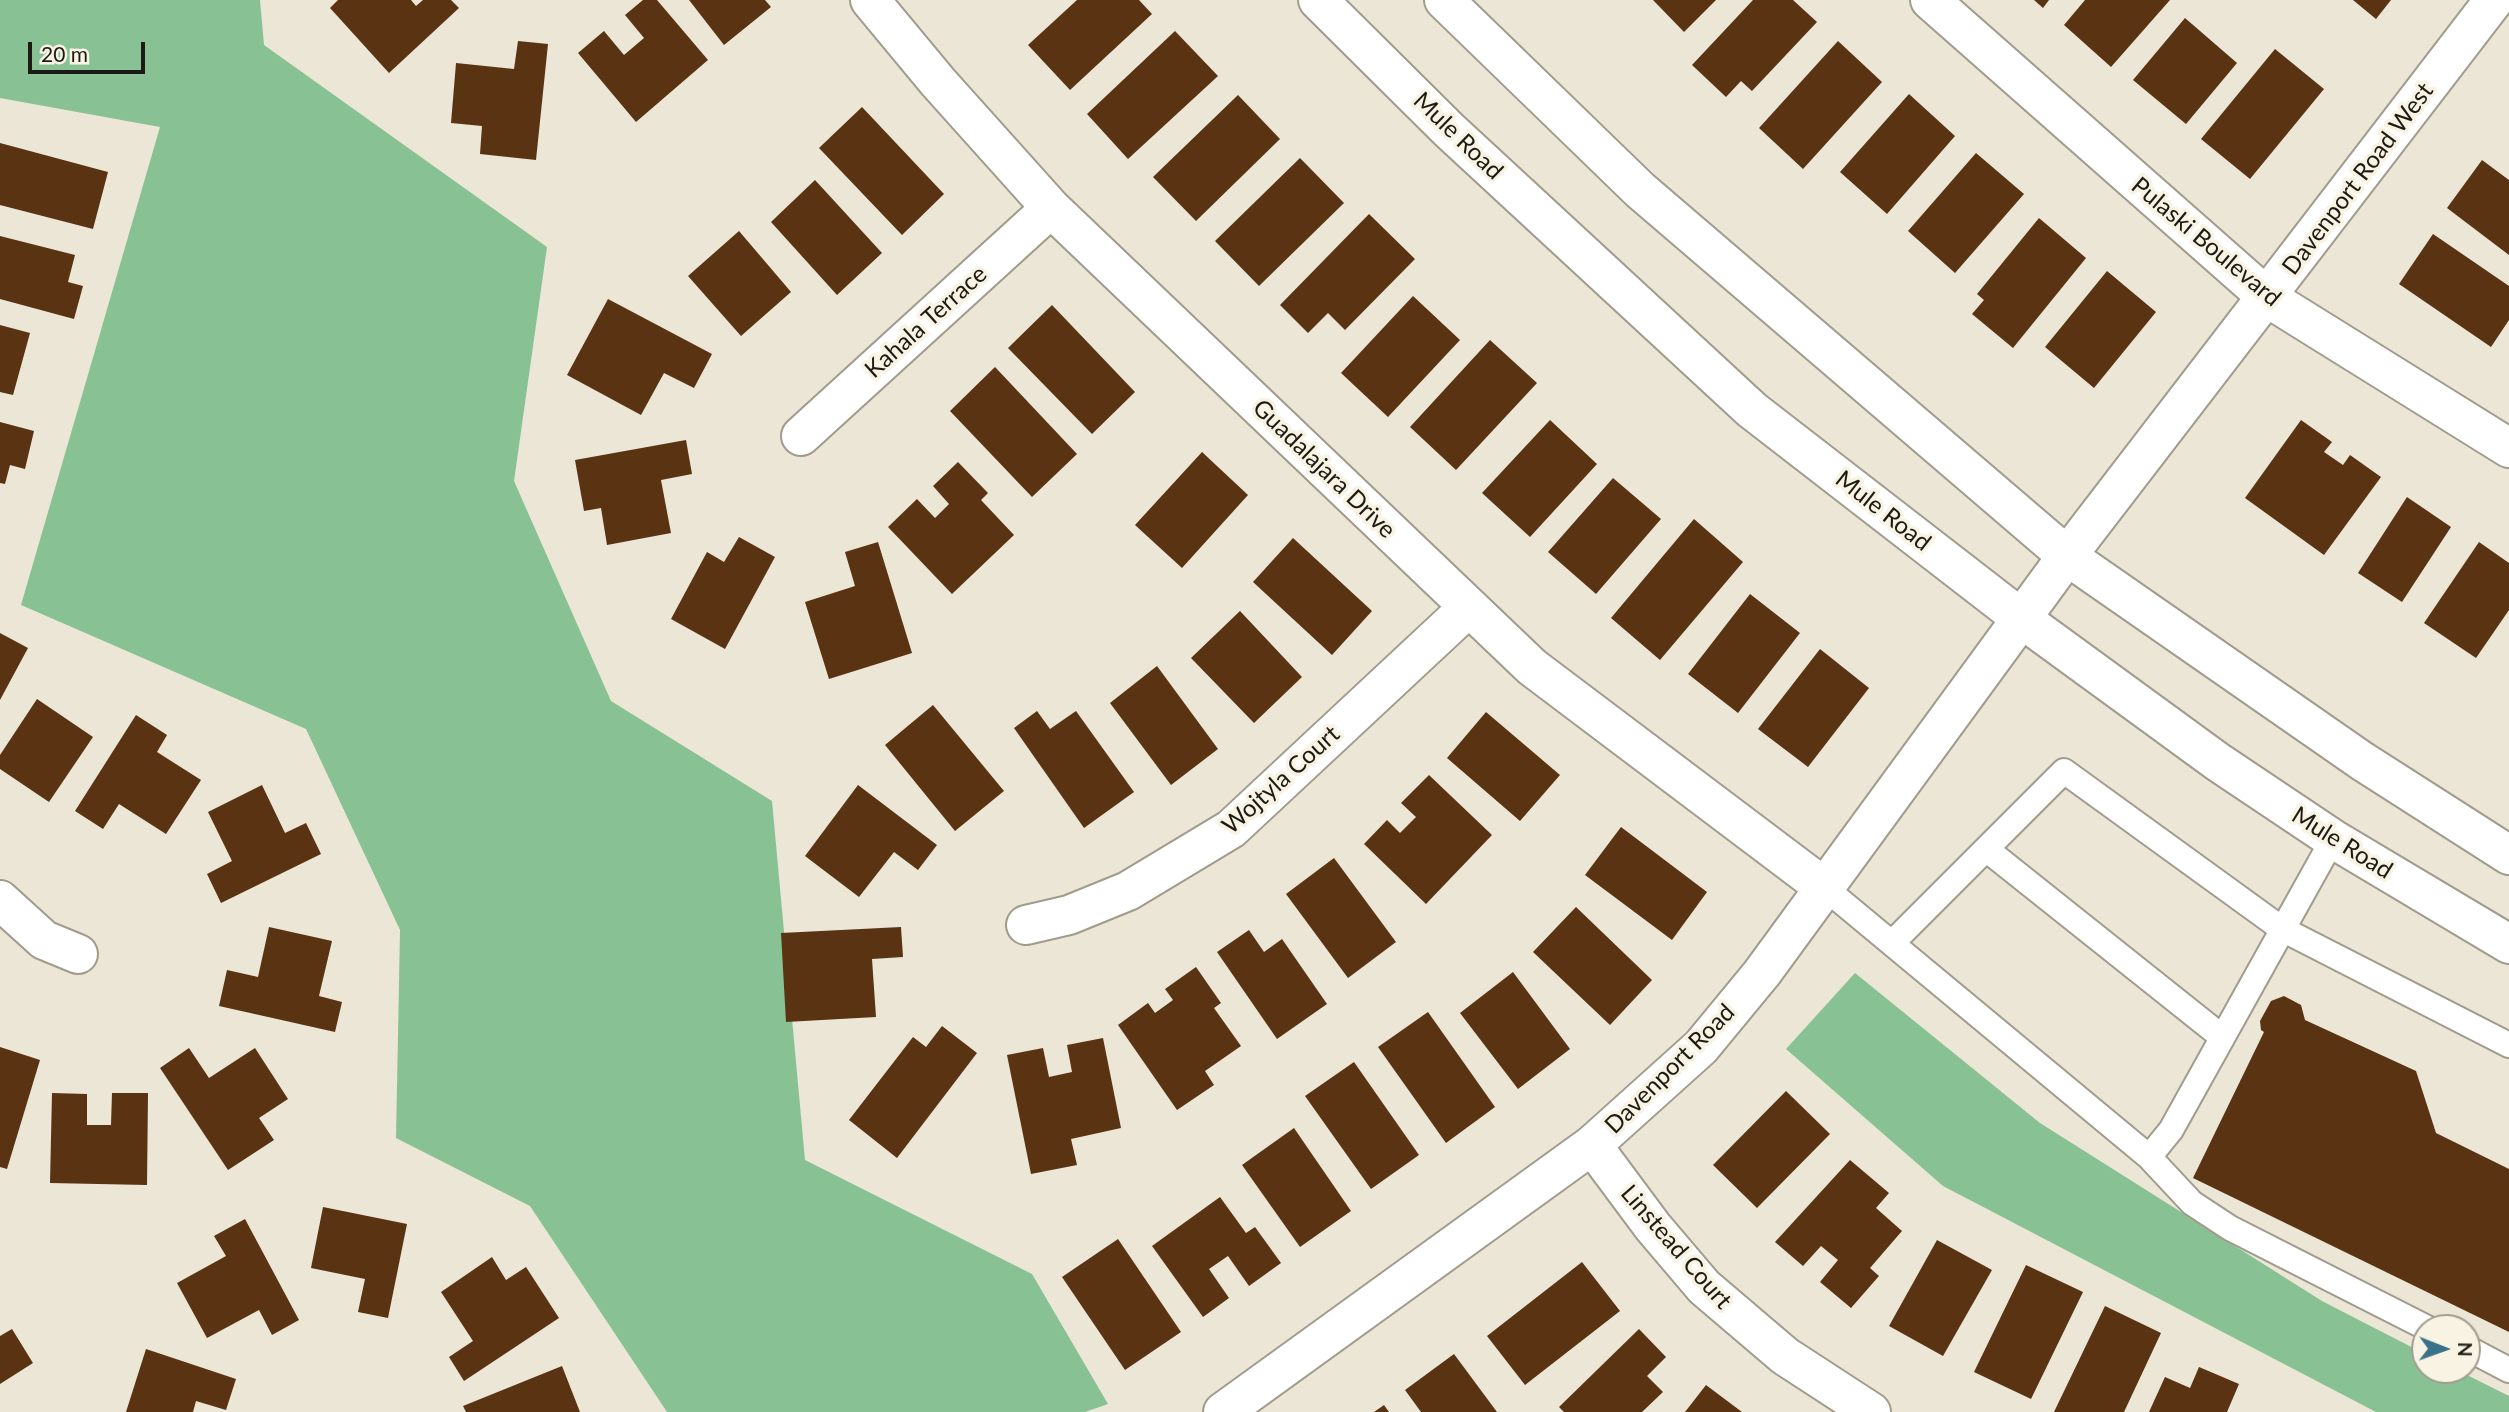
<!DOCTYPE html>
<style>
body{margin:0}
#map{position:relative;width:2509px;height:1412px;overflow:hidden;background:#ebe6d5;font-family:Lato,sans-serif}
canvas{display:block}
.north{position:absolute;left:2411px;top:1314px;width:70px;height:70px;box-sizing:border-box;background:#f8f3e2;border:2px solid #a09c90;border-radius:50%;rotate:91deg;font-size:19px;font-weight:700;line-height:28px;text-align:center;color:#1c1a14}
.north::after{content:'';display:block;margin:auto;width:24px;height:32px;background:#38728b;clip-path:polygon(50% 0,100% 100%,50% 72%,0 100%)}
.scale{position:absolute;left:28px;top:42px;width:117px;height:32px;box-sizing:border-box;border:4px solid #1c1a14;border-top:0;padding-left:9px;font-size:21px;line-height:24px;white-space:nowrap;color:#1c1a14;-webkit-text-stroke:5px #f8f3e2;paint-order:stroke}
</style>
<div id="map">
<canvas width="2509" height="1412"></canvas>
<div class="north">N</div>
<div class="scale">20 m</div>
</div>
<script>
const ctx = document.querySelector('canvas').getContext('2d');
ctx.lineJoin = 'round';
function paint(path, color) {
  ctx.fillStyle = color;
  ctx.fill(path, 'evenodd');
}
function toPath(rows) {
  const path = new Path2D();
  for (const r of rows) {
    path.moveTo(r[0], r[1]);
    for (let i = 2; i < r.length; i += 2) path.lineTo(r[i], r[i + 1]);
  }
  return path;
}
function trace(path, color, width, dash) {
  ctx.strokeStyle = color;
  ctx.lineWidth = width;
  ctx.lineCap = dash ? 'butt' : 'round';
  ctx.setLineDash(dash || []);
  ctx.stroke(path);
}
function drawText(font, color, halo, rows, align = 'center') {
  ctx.font = font + ' Lato,sans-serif';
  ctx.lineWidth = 7;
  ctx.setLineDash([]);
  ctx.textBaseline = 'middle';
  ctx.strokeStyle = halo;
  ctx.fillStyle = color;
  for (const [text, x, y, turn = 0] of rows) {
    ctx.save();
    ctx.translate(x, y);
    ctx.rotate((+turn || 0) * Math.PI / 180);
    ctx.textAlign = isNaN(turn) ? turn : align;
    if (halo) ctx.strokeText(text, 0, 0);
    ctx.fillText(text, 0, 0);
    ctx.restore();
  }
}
const forest = toPath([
 [0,0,260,0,264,45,547,247,514,481,611,701,772,801,805,1160,1032,1274,1108,1404,1085,1412,667,1412,530,1206,396,1138,400,930,306,729,21,605,160,127,0,98],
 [1855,973,2040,1123,2322,1301,2425,1354,2425,1370,2457,1370,2509,1396,2509,1412,2376,1412,1943,1186,1786,1049]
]);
const building = toPath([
 [338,0,411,0,416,6,423,0,451,0,459,8,389,73,330,8],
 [643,0,657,0,708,60,636,122,578,53,604,31,624,55,644,38,625,15],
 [689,0,765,0,771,7,724,45],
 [1077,0,1139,0,1152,14,1070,90,1028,45],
 [1653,0,1716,0,1684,32],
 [1753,0,1793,0,1817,22,1752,91,1741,81,1726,97,1692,65],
 [2034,0,2049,0,2043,8],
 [2085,0,2170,0,2111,67,2064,25],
 [2353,0,2391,0,2376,19],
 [2185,18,2237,63,2186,124,2133,80],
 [1175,31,1218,76,1128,159,1087,114],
 [518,41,548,44,536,160,480,154,482,126,451,123,456,63,514,69],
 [1838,41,1882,82,1803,169,1759,128],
 [2275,49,2324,89,2250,179,2201,139],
 [1909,94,1955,136,1887,214,1840,172],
 [1238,95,1280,139,1196,221,1153,177],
 [862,107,944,194,902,235,819,148],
 [0,143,108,172,93,229,0,205],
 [1976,153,2024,194,1955,273,1908,231],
 [1300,158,1344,203,1259,286,1215,241],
 [2482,160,2509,180,2509,255,2447,208],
 [815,180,882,253,837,295,771,222],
 [1369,214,1415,259,1345,330,1328,313,1308,333,1280,305],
 [2039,218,2086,258,2013,348,1972,314,1984,300,1977,294],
 [739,231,791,292,741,336,688,276],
 [2433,234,2509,286,2509,320,2491,347,2399,284],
 [0,236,75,255,68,282,83,286,74,319,0,299],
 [2107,271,2156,312,2094,388,2045,347],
 [1413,296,1460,340,1388,417,1341,373],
 [608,299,712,354,694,388,664,373,641,415,567,375],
 [1052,305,1135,392,1092,434,1008,348],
 [0,325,30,333,13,395,0,392],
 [1490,340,1537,383,1456,470,1410,427],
 [995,367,1077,454,1032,497,950,411],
 [1550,420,1597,464,1530,537,1482,493],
 [2301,420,2332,442,2324,452,2343,465,2350,455,2381,477,2324,555,2245,498],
 [0,422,34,431,25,469,10,465,5,484,0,483],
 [686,440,692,474,661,480,671,533,607,545,601,508,584,511,575,460],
 [1202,452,1248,495,1182,568,1135,525],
 [958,462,988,493,981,500,1014,535,952,594,888,527,917,499,935,518,949,504,933,486],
 [1613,478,1661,519,1596,594,1548,552],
 [2407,497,2451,527,2402,602,2358,573],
 [1694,519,1743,562,1660,660,1611,618],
 [739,537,775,557,725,649,671,619,707,552,724,562],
 [1293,538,1372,611,1332,655,1253,582],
 [878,542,912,653,829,679,805,602,855,586,845,552],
 [2479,542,2509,563,2509,610,2476,658,2424,623],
 [1750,594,1800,633,1738,713,1688,674],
 [1240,611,1302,677,1254,723,1191,658],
 [0,633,28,648,0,700],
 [1820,649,1869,688,1808,767,1758,729],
 [1157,666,1218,749,1171,785,1110,703],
 [37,699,93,737,49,802,0,769,0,755],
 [933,705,1004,791,955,831,885,745],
 [1037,711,1050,729,1076,711,1134,792,1084,828,1014,728],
 [1486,712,1560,775,1520,821,1447,758],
 [136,715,167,735,157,752,201,780,166,834,119,804,103,829,75,811],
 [1429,775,1492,835,1426,904,1364,844,1387,820,1400,833,1416,817,1401,803],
 [262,785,285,833,306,823,321,854,221,903,207,874,232,861,208,812],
 [858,785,937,845,918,870,894,852,859,897,805,856],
 [1621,827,1707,892,1672,940,1585,875],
 [1334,858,1396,942,1348,978,1286,894],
 [1576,907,1652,980,1610,1025,1533,952],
 [269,927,332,941,319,996,342,1002,335,1032,219,1006,227,970,258,977],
 [901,927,903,957,872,959,876,1017,786,1022,781,933],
 [1249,930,1264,952,1282,939,1327,1004,1277,1039,1217,952],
 [1196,967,1221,1003,1214,1008,1241,1046,1205,1071,1214,1085,1177,1110,1118,1025,1148,1003,1155,1013,1173,1000,1165,989],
 [1513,972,1570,1049,1518,1089,1460,1013],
 [2284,996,2301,1005,2305,1020,2416,1071,2436,1133,2509,1169,2509,1332,2193,1178,2264,1032,2261,1030,2260,1021,2271,1001],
 [1428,1012,1495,1107,1446,1143,1378,1047],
 [942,1026,977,1053,897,1158,849,1120,913,1037,926,1047],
 [1103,1038,1121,1128,1071,1139,1077,1165,1031,1174,1007,1055,1043,1048,1049,1077,1072,1072,1067,1045],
 [0,1047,40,1060,7,1169,0,1167],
 [189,1048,209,1078,255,1048,288,1099,259,1118,274,1140,228,1170,160,1068],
 [1354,1062,1419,1155,1371,1189,1305,1096],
 [1786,1091,1830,1134,1757,1208,1713,1165],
 [52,1093,87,1094,87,1125,111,1125,112,1093,148,1093,147,1185,50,1183],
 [1294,1128,1351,1211,1300,1247,1242,1165],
 [1850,1160,1889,1193,1876,1208,1902,1231,1870,1268,1879,1276,1851,1308,1820,1282,1838,1260,1821,1246,1803,1266,1775,1242],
 [1220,1197,1246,1233,1255,1227,1281,1263,1249,1286,1228,1256,1209,1269,1229,1298,1203,1317,1152,1246],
 [323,1207,407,1224,388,1318,358,1312,365,1279,311,1268],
 [245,1219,299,1320,272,1335,259,1310,207,1338,177,1283,226,1256,214,1236],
 [1118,1239,1181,1332,1125,1370,1062,1277],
 [1937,1240,1992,1270,1943,1356,1889,1326],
 [492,1257,506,1280,526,1267,559,1318,464,1381,449,1357,473,1341,441,1292],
 [1582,1262,1620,1311,1525,1385,1487,1336],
 [2026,1265,2083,1292,2031,1399,1974,1372],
 [2105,1306,2161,1333,2124,1412,2054,1412],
 [12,1329,33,1363,0,1384,0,1336],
 [1639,1329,1666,1357,1647,1376,1663,1392,1642,1412,1564,1412,1559,1407],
 [146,1349,236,1379,226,1410,196,1401,193,1412,126,1412],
 [1454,1354,1497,1412,1421,1412,1405,1390],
 [562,1366,580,1412,466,1412,463,1406],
 [2199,1367,2239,1384,2227,1412,2149,1412,2165,1377,2190,1388],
 [1706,1385,1742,1412,1685,1412],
 [1384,1405,1389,1412,1374,1412]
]);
const service = toPath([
 [1986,849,2222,1037],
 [1825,888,2149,1157,2192,1203,2230,1228,2427,1328],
 [1893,942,2064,771,2282,929,2509,1045],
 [2149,1157,2171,1130,2333,839],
 [2467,1348,2509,1370]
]);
const minor = toPath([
 [870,0,938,82,1051,208,1532,667,1825,888],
 [1930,0,2268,298,2509,448],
 [801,436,1051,208],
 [2067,556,2494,0],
 [0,900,44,940,78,954],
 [1026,925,1069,915,1128,891,1231,829,1469,607],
 [1592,1145,1653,1227,1704,1287,1785,1356,1871,1412]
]);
const tertiary = toPath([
 [1223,1412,1592,1145,1701,1047,1762,973,2067,556]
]);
const secondary = toPath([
 [1318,0,1449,130,1752,410,2022,619,2218,762,2333,839,2509,944],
 [1444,0,1640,190,2067,556,2362,761,2509,855]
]);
const streetNames = [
 ["Mule Road",1458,136,44],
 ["Davenport Road West",2358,179,-53],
 ["Pulaski Boulevard",2206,242,40],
 ["Kahala Terrace",926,322,-42],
 ["Guadalajara Drive",1324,469,44],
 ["Mule Road",1883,511,38],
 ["Wojtyla Court",1281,780,-42],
 ["Mule Road",2342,843,32],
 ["Davenport Road",1670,1069,-45],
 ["Linstead Court",1676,1247,49]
];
paint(forest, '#88c294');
paint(building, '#593312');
trace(service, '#a09b8b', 28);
trace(minor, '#a09b8b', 42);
trace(tertiary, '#a09b8b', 42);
trace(secondary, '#a09b8b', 42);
trace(service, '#fff', 24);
trace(minor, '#fff', 38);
trace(tertiary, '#fff', 38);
trace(secondary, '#fff', 38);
drawText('24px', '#1c1a14', '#f8f3e2', streetNames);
</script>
